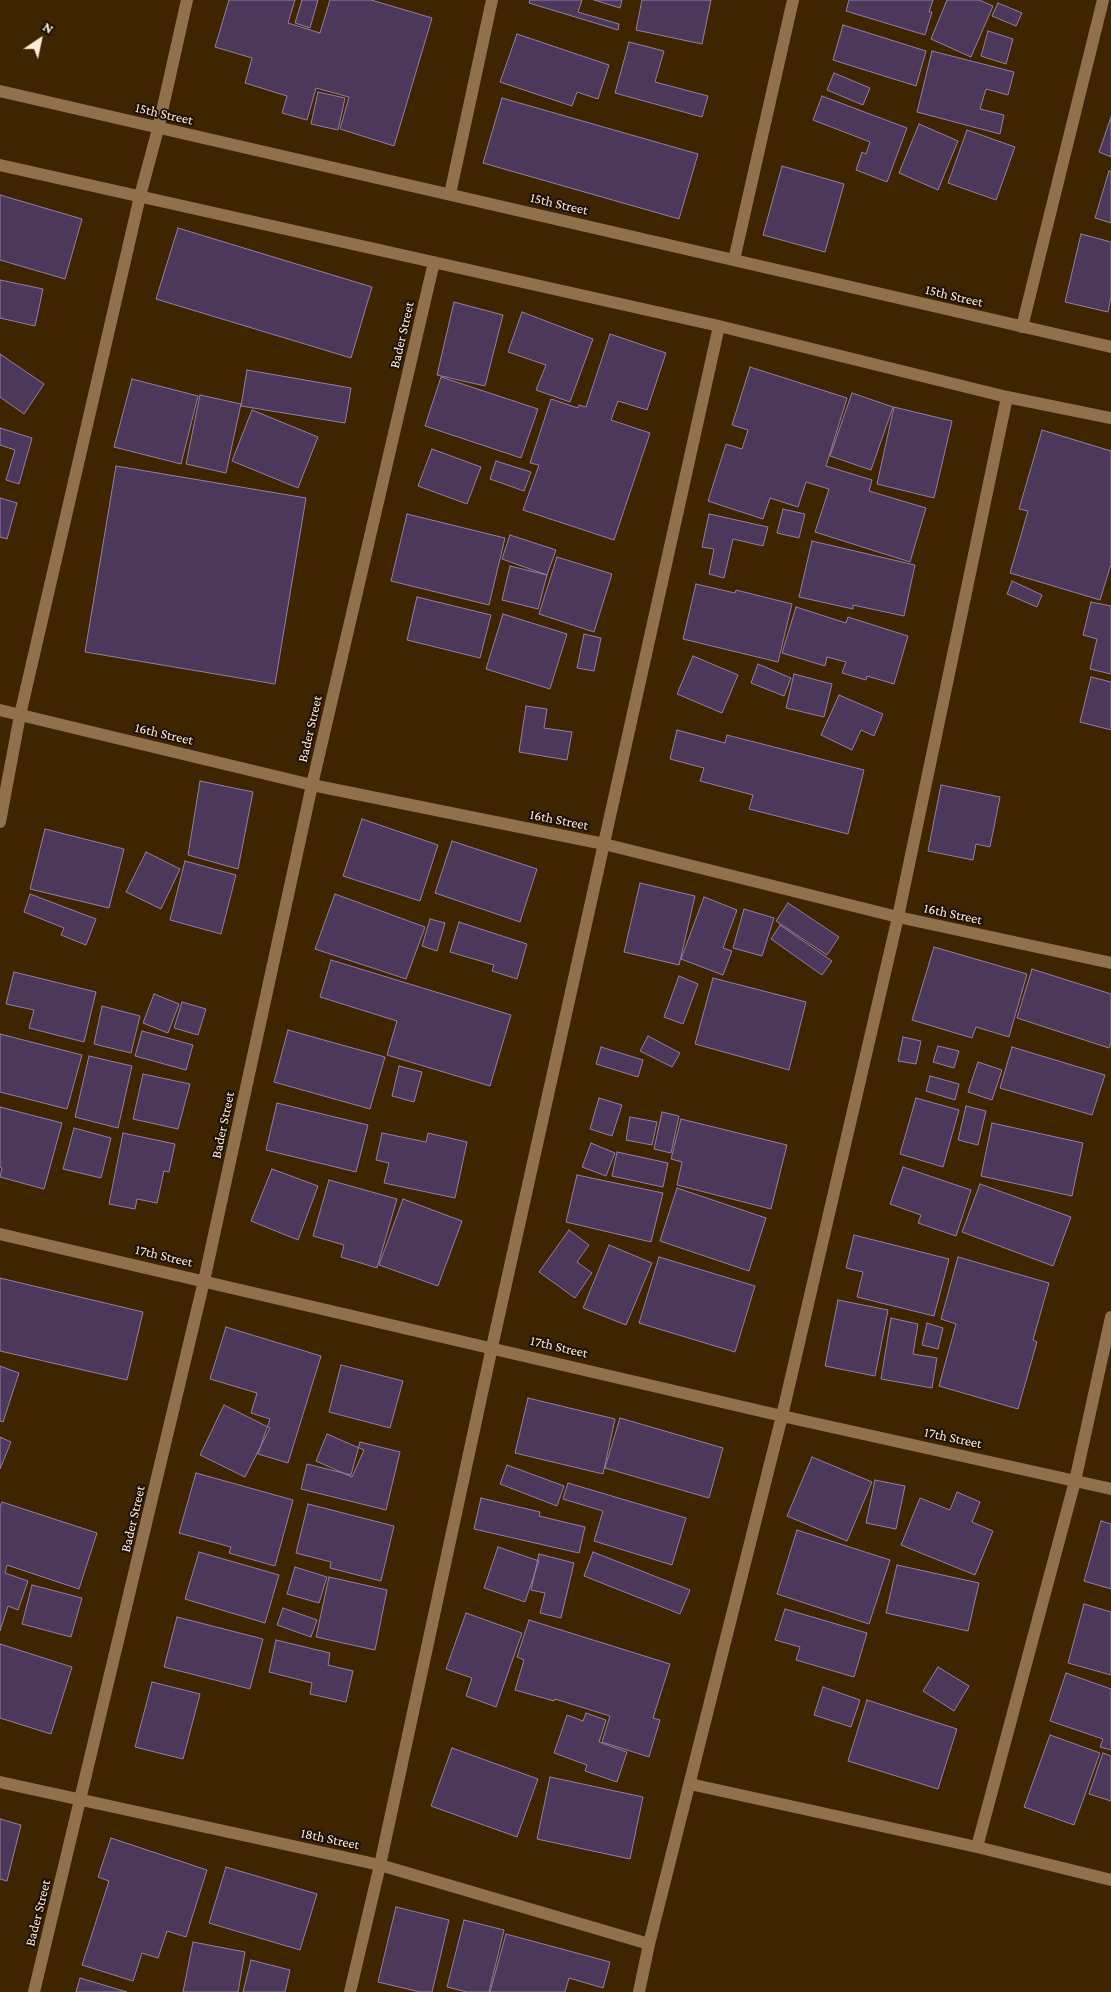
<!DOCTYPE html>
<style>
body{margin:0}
#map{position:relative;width:1111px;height:1992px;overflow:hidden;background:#3e2500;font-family:"Crimson Pro",serif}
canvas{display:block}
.north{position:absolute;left:15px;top:15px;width:50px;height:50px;-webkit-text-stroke:4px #1c1104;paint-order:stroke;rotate:34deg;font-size:14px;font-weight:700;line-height:20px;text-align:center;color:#feedda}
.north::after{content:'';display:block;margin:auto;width:18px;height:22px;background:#feedda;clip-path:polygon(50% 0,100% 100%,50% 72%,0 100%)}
</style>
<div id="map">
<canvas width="1111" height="1992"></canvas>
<div class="north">N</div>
</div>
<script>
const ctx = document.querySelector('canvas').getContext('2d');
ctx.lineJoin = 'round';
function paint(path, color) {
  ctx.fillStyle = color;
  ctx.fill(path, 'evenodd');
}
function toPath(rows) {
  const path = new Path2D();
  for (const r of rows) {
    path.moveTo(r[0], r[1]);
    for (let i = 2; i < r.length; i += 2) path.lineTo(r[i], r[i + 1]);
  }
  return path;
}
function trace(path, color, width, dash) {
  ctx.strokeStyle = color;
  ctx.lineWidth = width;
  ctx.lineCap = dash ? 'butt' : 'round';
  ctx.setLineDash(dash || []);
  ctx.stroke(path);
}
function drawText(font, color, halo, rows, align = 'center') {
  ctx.font = font + ' "Crimson Pro",serif';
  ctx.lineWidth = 4;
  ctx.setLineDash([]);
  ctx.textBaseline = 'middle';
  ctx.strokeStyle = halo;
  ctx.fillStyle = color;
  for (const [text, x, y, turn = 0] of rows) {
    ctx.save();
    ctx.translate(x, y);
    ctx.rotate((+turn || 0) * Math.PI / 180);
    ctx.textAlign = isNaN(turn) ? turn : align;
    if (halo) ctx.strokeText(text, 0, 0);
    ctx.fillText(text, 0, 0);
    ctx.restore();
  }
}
const building = toPath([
 [229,0,295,0,288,23,320,33,330,0,371,0,432,18,394,146,340,129,349,97,316,88,307,120,282,113,287,96,245,83,252,58,215,47,229,0],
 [302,0,318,0,310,28,295,23,302,0],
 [530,0,582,0,578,12,619,24,618,30,529,3,530,0],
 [594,0,622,0,620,8,594,0],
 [642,0,711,0,702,44,636,30,642,0],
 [849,0,933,0,929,12,932,12,925,35,846,11,849,0],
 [947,0,979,0,993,6,971,57,931,39,947,0],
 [998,3,1022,13,1016,26,992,16,998,3],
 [843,25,926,51,916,86,833,60,843,25],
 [988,31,1013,39,1006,64,981,56,988,31],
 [517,34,609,65,598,99,577,92,572,106,500,82,517,34],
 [629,42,664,51,655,82,708,96,702,117,615,93,629,42],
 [932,51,1014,72,1008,95,986,89,980,109,1004,115,1000,134,917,112,932,51],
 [834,73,870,88,863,105,827,90,834,73],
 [318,92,345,98,338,130,311,124,318,92],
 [822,96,907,128,887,182,856,170,862,152,866,154,870,142,813,120,822,96],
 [502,98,698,154,679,219,483,163,502,98],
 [1111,117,1111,157,1099,152,1111,117],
 [919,124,958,141,938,190,899,173,919,124],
 [967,130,1015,147,996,200,948,183,967,130],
 [782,166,844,184,825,252,763,235,782,166],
 [1109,171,1111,171,1111,223,1095,218,1109,171],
 [0,195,82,219,65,279,0,260,0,195],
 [178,228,372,287,351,358,156,299,178,228],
 [1081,234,1111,242,1111,297,1108,312,1065,302,1081,234],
 [0,280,43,289,35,326,0,318,0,280],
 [454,302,503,315,485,386,437,375,454,302],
 [522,312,593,339,570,402,536,390,546,365,508,352,522,312],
 [610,334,666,353,647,410,618,401,611,420,650,433,614,540,523,510,539,465,530,463,551,399,578,408,579,405,586,407,610,334],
 [0,354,44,384,24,414,0,397,0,354],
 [750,367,847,398,826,466,872,480,869,491,926,508,910,562,815,532,829,489,806,482,798,507,770,498,763,519,708,501,726,444,742,449,748,430,732,425,750,367],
 [247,370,351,388,345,423,241,406,247,370],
 [441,377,538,409,521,458,425,426,441,377],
 [132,379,198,396,181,464,114,447,132,379],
 [852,393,893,407,871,470,830,456,852,393],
 [200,395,241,404,226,473,186,464,200,395],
 [894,407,952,421,934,498,877,484,894,407],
 [252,410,318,437,298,488,232,461,252,410],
 [0,428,32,438,19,484,6,480,15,450,0,445,0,428],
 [1042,430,1111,451,1111,564,1100,600,1010,573,1028,511,1019,509,1042,430],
 [432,449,481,467,467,504,418,486,432,449],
 [496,461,531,472,524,491,490,479,496,461],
 [116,466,306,498,275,684,85,652,116,466],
 [0,498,17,503,7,539,0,537,0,498],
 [783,509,805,514,799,538,777,533,783,509],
 [407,514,505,538,489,605,391,581,407,514],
 [709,514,768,527,763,546,733,539,724,578,709,574,714,549,702,547,709,514],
 [510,535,556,550,547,575,502,559,510,535],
 [812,541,915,565,904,616,853,605,853,609,799,597,812,541],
 [557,557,612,574,594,632,539,614,557,557],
 [510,566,547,575,538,609,502,600,510,566],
 [1012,581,1042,595,1037,607,1007,594,1012,581],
 [696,584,735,593,736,590,792,604,778,662,683,639,696,584],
 [417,597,491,615,480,658,407,640,417,597],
 [1091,602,1111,606,1111,674,1090,669,1097,639,1083,635,1091,602],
 [796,607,846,623,848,617,908,636,894,684,867,676,866,680,842,673,846,662,827,657,825,666,782,653,796,607],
 [503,614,567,634,550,689,486,669,503,614],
 [584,634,601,638,594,671,577,668,584,634],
 [693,656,738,675,722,713,677,694,693,656],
 [758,664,791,678,784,696,751,683,758,664],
 [794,674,832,684,824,717,786,708,794,674],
 [1091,677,1111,682,1111,730,1080,722,1091,677],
 [839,695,883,714,874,736,861,730,852,750,821,735,839,695],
 [526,706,547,709,544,728,572,732,567,760,519,752,526,706],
 [677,730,725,743,727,735,864,770,848,834,749,809,753,795,700,781,704,768,670,759,677,730],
 [200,781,253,792,238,869,188,855,200,781],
 [941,785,1000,797,990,847,976,844,973,860,928,851,941,785],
 [362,819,438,845,420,901,343,876,362,819],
 [45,829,124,849,109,908,30,889,45,829],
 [452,841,537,869,520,922,435,893,452,841],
 [146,852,180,869,161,909,126,892,146,852],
 [185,861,236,875,221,934,170,920,185,861],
 [640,883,695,896,679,965,624,952,640,883],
 [30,894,96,919,86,945,61,935,64,928,24,912,30,894],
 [335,894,425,927,406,979,315,949,335,894],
 [704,897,737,910,723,948,732,951,723,975,681,959,704,897],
 [788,903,839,937,827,955,776,921,788,903],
 [744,909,774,918,762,956,733,948,744,909],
 [430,919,445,923,437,951,422,946,430,919],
 [459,922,527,944,517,979,492,971,494,965,450,952,459,922],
 [780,925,832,961,822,975,771,939,780,925],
 [934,947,1027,974,1009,1037,976,1027,972,1038,912,1020,934,947],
 [331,960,511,1015,490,1086,387,1055,397,1021,320,997,331,960],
 [1032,969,1111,994,1111,1042,1109,1048,1017,1018,1032,969],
 [14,972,96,992,84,1042,29,1028,34,1010,6,1004,14,972],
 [679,976,698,984,683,1024,664,1017,679,976],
 [713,978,806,1002,789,1070,695,1044,713,978],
 [154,994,179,1004,168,1033,143,1023,154,994],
 [182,1002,206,1009,198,1035,174,1028,182,1002],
 [102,1006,140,1016,131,1053,94,1044,102,1006],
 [288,1030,385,1057,370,1109,274,1082,288,1030],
 [142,1031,193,1045,186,1070,135,1056,142,1031],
 [0,1034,82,1055,67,1109,0,1092,0,1034],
 [648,1036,680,1053,672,1067,640,1051,648,1036],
 [903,1037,921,1041,916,1064,898,1061,903,1037],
 [938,1046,959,1051,954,1068,933,1062,938,1046],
 [601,1047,643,1060,638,1077,596,1064,601,1047],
 [1012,1047,1105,1075,1092,1115,1000,1088,1012,1047],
 [89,1056,132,1066,118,1128,75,1117,89,1056],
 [978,1062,1002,1070,992,1100,968,1092,978,1062],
 [399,1066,422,1072,414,1102,392,1096,399,1066],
 [143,1074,190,1084,178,1129,133,1119,143,1074],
 [930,1076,959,1084,955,1100,926,1091,930,1076],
 [599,1098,622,1105,612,1136,590,1129,599,1098],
 [916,1098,959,1110,943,1167,900,1154,916,1098],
 [277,1103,368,1125,356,1172,266,1150,277,1103],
 [966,1106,986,1111,978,1145,958,1140,966,1106],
 [0,1107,62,1123,44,1189,0,1177,2,1168,0,1167,0,1107],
 [662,1112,679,1116,671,1153,654,1149,662,1112],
 [630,1117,657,1122,652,1145,626,1140,630,1117],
 [681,1119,787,1145,771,1209,677,1185,682,1162,671,1159,681,1119],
 [992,1123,1083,1143,1072,1196,981,1176,992,1123],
 [74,1128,111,1138,101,1178,63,1169,74,1128],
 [123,1133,175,1144,169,1172,164,1171,157,1203,137,1199,135,1209,109,1204,123,1133],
 [382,1133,426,1142,428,1133,467,1142,455,1198,384,1183,389,1163,376,1160,382,1133],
 [591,1143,615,1153,606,1176,582,1167,591,1143],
 [617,1152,668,1163,663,1187,612,1176,617,1152],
 [903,1167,971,1190,956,1236,918,1223,921,1215,890,1204,903,1167],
 [272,1169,318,1186,298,1240,251,1221,272,1169],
 [577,1175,663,1193,651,1242,566,1222,577,1175],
 [329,1180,397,1199,377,1268,341,1257,344,1245,313,1236,329,1180],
 [980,1184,1071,1217,1053,1266,962,1232,980,1184],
 [677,1188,766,1218,749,1271,660,1241,677,1188],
 [403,1199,462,1221,438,1286,379,1265,403,1199],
 [569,1230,589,1245,577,1262,592,1273,575,1298,539,1272,569,1230],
 [854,1235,949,1259,934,1316,857,1297,863,1272,846,1268,854,1235],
 [609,1245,652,1263,626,1325,583,1308,609,1245],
 [659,1257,755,1286,735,1352,639,1323,659,1257],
 [958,1257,1049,1283,1033,1340,1037,1342,1018,1409,939,1386,956,1324,941,1319,958,1257],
 [0,1278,143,1312,127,1380,0,1351,0,1278],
 [838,1300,888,1310,875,1376,825,1366,838,1300],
 [891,1318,918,1324,913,1354,937,1358,932,1388,881,1379,891,1318],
 [927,1323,943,1328,938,1349,922,1345,927,1323],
 [226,1327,321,1356,288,1463,258,1454,270,1419,251,1413,257,1393,210,1379,226,1327],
 [341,1365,403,1381,390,1428,329,1412,341,1365],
 [0,1366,19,1373,3,1422,0,1421,0,1366],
 [528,1398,615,1419,603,1474,515,1453,528,1398],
 [224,1405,270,1428,245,1477,200,1455,224,1405],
 [620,1418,723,1448,709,1498,605,1468,620,1418],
 [327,1434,364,1450,352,1477,316,1461,327,1434],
 [0,1437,11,1442,0,1469,0,1437],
 [360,1442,400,1452,386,1510,301,1489,307,1464,351,1475,360,1442],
 [812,1457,872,1482,847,1541,787,1516,812,1457],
 [507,1465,564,1486,557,1506,500,1484,507,1465],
 [196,1473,293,1500,275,1566,229,1553,231,1547,179,1533,196,1473],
 [875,1480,905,1486,896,1529,866,1523,875,1480],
 [568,1483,686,1518,672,1565,594,1541,603,1511,563,1499,568,1483],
 [957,1492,980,1502,972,1522,993,1531,975,1575,901,1545,920,1498,950,1510,957,1492],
 [481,1498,540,1512,539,1516,585,1527,579,1553,474,1529,481,1498],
 [2,1502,97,1533,79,1589,7,1565,5,1573,28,1581,18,1610,8,1606,0,1631,0,1507,2,1502],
 [308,1504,394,1526,381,1581,330,1568,331,1562,296,1553,308,1504],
 [1101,1521,1111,1524,1111,1589,1084,1581,1101,1521],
 [797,1530,890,1560,869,1624,777,1594,797,1530],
 [498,1547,539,1561,525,1602,484,1588,498,1547],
 [199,1552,279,1575,265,1623,185,1599,199,1552],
 [593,1552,690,1590,680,1614,584,1576,593,1552],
 [539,1554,574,1563,561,1618,540,1613,545,1593,531,1590,539,1554],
 [897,1565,979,1583,968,1631,886,1613,897,1565],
 [295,1567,327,1577,319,1603,287,1594,295,1567],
 [329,1577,387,1590,375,1650,316,1637,329,1577],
 [32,1585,82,1598,71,1637,22,1624,32,1585],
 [1084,1604,1111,1612,1111,1675,1068,1663,1084,1604],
 [283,1608,317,1620,311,1637,277,1625,283,1608],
 [785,1609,867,1633,854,1677,796,1660,800,1647,775,1640,785,1609],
 [466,1613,522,1633,496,1707,466,1696,472,1678,446,1669,466,1613],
 [177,1617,263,1639,250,1689,164,1667,177,1617],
 [529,1620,670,1664,653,1718,660,1720,649,1757,602,1742,610,1716,555,1699,554,1701,515,1690,524,1660,517,1657,529,1620],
 [276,1640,330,1653,328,1665,353,1671,346,1702,310,1694,312,1683,269,1672,276,1640],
 [0,1644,72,1667,51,1734,0,1718,0,1644],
 [938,1667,969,1686,954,1711,923,1691,938,1667],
 [1066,1673,1111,1689,1111,1750,1100,1747,1103,1739,1050,1721,1066,1673],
 [152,1682,200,1694,183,1759,135,1747,152,1682],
 [823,1687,860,1700,851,1727,814,1715,823,1687],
 [867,1700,957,1729,938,1789,848,1761,867,1700],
 [586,1713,606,1720,599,1742,627,1752,617,1782,585,1771,587,1765,554,1753,567,1715,583,1721,586,1713],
 [1050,1735,1100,1753,1074,1825,1024,1807,1050,1735],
 [452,1748,538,1779,517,1837,431,1806,452,1748],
 [1103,1753,1111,1756,1111,1801,1089,1794,1103,1753],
 [550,1777,643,1797,630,1859,537,1839,550,1777],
 [0,1819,21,1825,7,1881,0,1879,0,1819],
 [111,1838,207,1870,186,1937,167,1931,158,1958,142,1953,133,1981,82,1965,109,1881,98,1877,111,1838],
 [226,1867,317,1894,300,1950,209,1923,226,1867],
 [396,1907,449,1920,432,1992,420,1992,378,1982,396,1907],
 [464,1920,504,1930,489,1992,467,1992,447,1987,464,1920],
 [506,1934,610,1962,603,1988,569,1978,565,1992,490,1992,506,1934],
 [193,1942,245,1952,238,1992,183,1992,193,1942],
 [251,1960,290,1970,285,1992,243,1992,251,1960],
 [80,1978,127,1992,76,1992,80,1978]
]);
const minor = toPath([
 [0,91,1111,347],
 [0,165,719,326,1007,397,1111,418],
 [450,194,492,0],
 [734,260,793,0],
 [1022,327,1103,0],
 [0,710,312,785,604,844,898,917,1111,963],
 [0,822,20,715,140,196,158,129,187,0],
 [0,1234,782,1416,1111,1489],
 [0,1782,380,1865,649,1944],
 [690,1784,977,1847,1111,1880],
 [977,1847,1075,1481,1111,1317],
 [34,1992,204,1281,312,785,434,262],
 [350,1992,380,1865,492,1347,719,326],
 [639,1992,649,1944,782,1416,898,917,1007,397]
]);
const streetNames = [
 ["15th Street",164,114,13],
 ["15th Street",559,204,13],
 ["15th Street",954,296,13],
 ["Bader Street",402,335,-77],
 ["Bader Street",310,729,-77],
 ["16th Street",164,734,13],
 ["16th Street",559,820,11],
 ["16th Street",953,914,12],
 ["Bader Street",223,1125,-78],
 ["17th Street",164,1256,13],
 ["17th Street",559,1347,13],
 ["17th Street",953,1438,12],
 ["Bader Street",133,1519,-77],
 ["18th Street",330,1839,12],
 ["Bader Street",38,1913,-76]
];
paint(building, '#4c385b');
trace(building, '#947ea5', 1);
trace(minor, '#90714c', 12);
drawText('14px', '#feedda', '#1c1104', streetNames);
</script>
